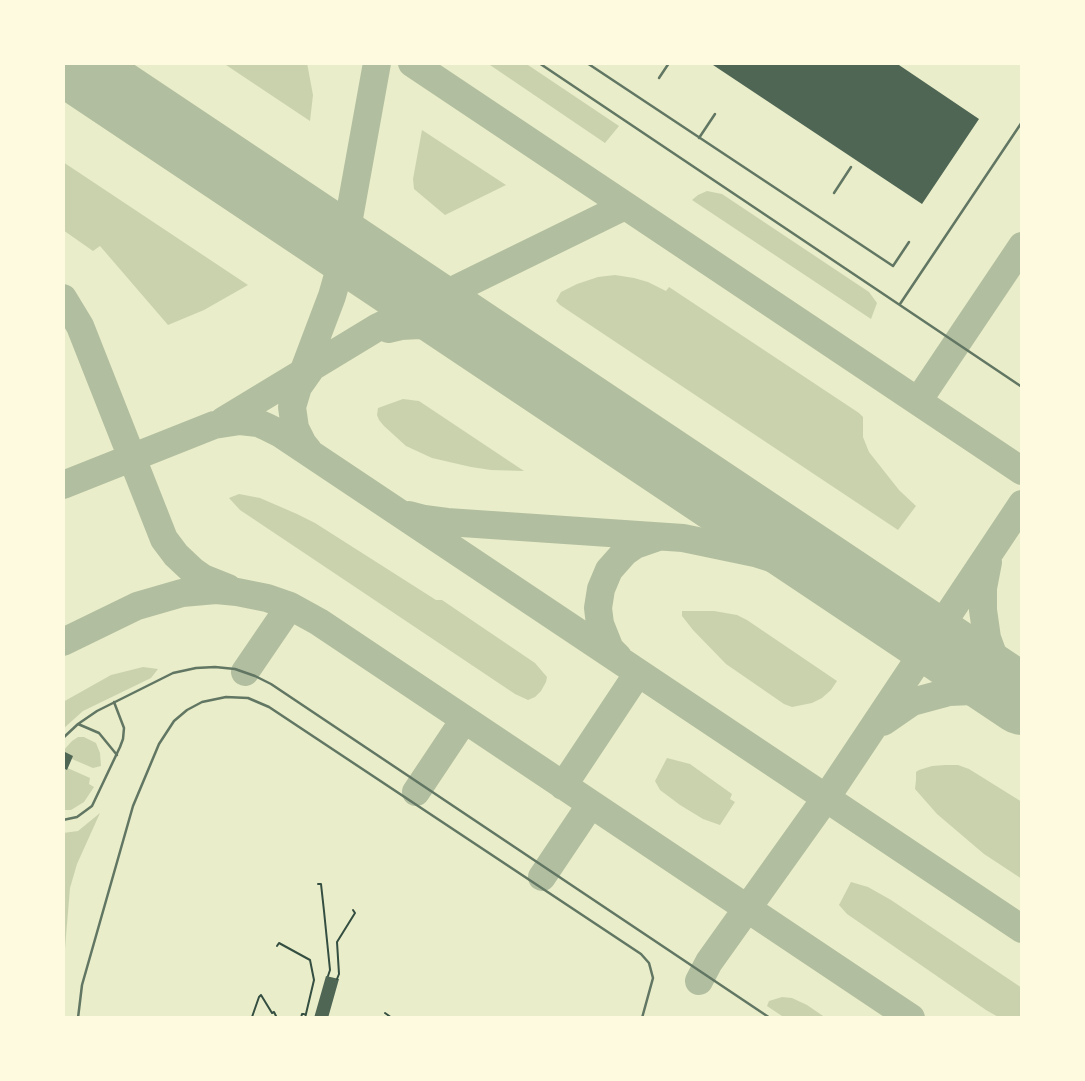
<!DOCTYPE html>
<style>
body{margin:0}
#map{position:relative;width:1085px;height:1081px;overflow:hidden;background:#e9edc9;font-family:Poppins,sans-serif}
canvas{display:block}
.frame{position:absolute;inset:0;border:65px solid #fefae0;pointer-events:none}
</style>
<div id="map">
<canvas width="1085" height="1081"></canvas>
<div class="frame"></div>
</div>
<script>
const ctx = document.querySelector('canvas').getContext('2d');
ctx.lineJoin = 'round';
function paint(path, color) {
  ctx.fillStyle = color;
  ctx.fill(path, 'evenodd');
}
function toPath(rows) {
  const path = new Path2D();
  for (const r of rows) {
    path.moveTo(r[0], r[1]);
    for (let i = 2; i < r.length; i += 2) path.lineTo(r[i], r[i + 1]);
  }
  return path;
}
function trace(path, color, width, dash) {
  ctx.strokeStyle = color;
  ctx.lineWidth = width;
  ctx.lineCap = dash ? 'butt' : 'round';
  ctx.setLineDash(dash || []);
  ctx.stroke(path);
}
const green = toPath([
 [223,63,307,63,313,95,310,121],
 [487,63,525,63,619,126,605,143],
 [422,130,506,185,445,215,414,189,413,179],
 [63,162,248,285,204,310,168,325,100,246,93,251,63,230],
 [707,191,722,194,869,292,877,303,871,319,692,200,698,195],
 [615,275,634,278,648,282,666,291,669,287,859,413,863,417,863,437,869,452,899,490,916,506,898,530,560,305,556,301,561,292,577,284,598,277],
 [403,399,419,401,524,471,491,470,471,467,432,458,406,446,384,426,379,420,377,415,378,408],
 [239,494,260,498,297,514,315,523,436,600,442,600,535,663,547,677,546,682,541,691,535,697,528,700,515,694,240,510,229,498],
 [682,611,714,611,737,615,747,620,837,681,831,690,822,698,812,703,792,707,784,704,726,664,693,630,682,616],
 [143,667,158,669,151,678,83,711,63,729,63,702,111,675],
 [78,737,84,737,96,743,100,753,101,766,93,768,65,756,63,760,63,751,72,741],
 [667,758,690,764,732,794,730,799,735,802,720,825,703,819,680,805,660,790,655,781],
 [945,765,958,765,969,769,1022,802,1022,879,984,854,937,814,915,789,916,780,916,772,919,770,932,766],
 [63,766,90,778,89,784,94,787,84,802,71,810,63,810],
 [100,813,77,864,70,888,63,973,63,833,78,831],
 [851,882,868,887,891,900,1022,988,1022,1018,1000,1018,986,1010,847,914,839,905],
 [782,997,792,998,807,1005,826,1018,785,1018,767,1006,769,1001]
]);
const taxiway = toPath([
 [412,63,1022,471],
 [349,220,352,235,357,248,364,256,441,309],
 [63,298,80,326,164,539,176,555,193,571,203,578,228,588],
 [388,329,401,326,420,325,435,326,461,332,478,340,567,398],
 [301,378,332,296,340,268,377,63],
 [918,401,1022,246],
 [223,421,378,327,625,206],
 [308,450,303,444,295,428,292,407,298,387,310,370],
 [63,485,214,425,240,421,258,423,267,427,281,434,1022,929],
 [409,515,424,519,447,522,683,538,755,553,799,567,841,586,884,611,969,668],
 [988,562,983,588,983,610,987,638,994,657,1002,671,1022,695],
 [63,642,137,606,182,593,216,590,237,592,267,598,290,606,319,622,911,1018],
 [618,657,610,649,600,624,598,608,601,589,609,570,625,552,635,545,658,537],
 [245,672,290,606],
 [883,722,912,702,949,692,972,691,991,693,1022,705],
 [563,786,638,673],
 [416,792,464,720],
 [542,877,591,804],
 [699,981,709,962,826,798,1022,504]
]);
const runway = toPath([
 [69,63,1022,700]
]);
const building = toPath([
 [710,63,896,63,979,119,922,204],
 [65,752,73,756,67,770,63,768,63,756],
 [326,976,339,979,328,1018,314,1018]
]);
const path = toPath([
 [318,884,321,884,324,911,330,970,328,976],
 [277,946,279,943,310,960,314,980,305,1018],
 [337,979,339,974,337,942,355,913,353,910],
 [385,1013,392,1018],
 [252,1017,259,997,261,995,272,1013,274,1012,277,1018],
 [301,1018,302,1014,304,1014]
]);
const service = toPath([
 [539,63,1022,387],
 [587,63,893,266,909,242],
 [659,78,669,63],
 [699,138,715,114],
 [834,193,851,167],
 [900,304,1022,122],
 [78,724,99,733,117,755],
 [63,738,78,724,97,711,173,673,196,668,215,667,235,669,255,676,271,684,770,1018],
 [63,820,77,817,92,806,120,747,123,739,124,728,114,702],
 [78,1018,82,985,133,806,159,744,174,721,187,710,202,702,226,697,248,698,269,707,641,954,649,963,653,978,642,1018]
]);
paint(green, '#cad2ad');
trace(taxiway, '#b2bea0', 28);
trace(runway, '#b2bea0', 70);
paint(building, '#4f6655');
trace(path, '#344e41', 2);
trace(service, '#617663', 2.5);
</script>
